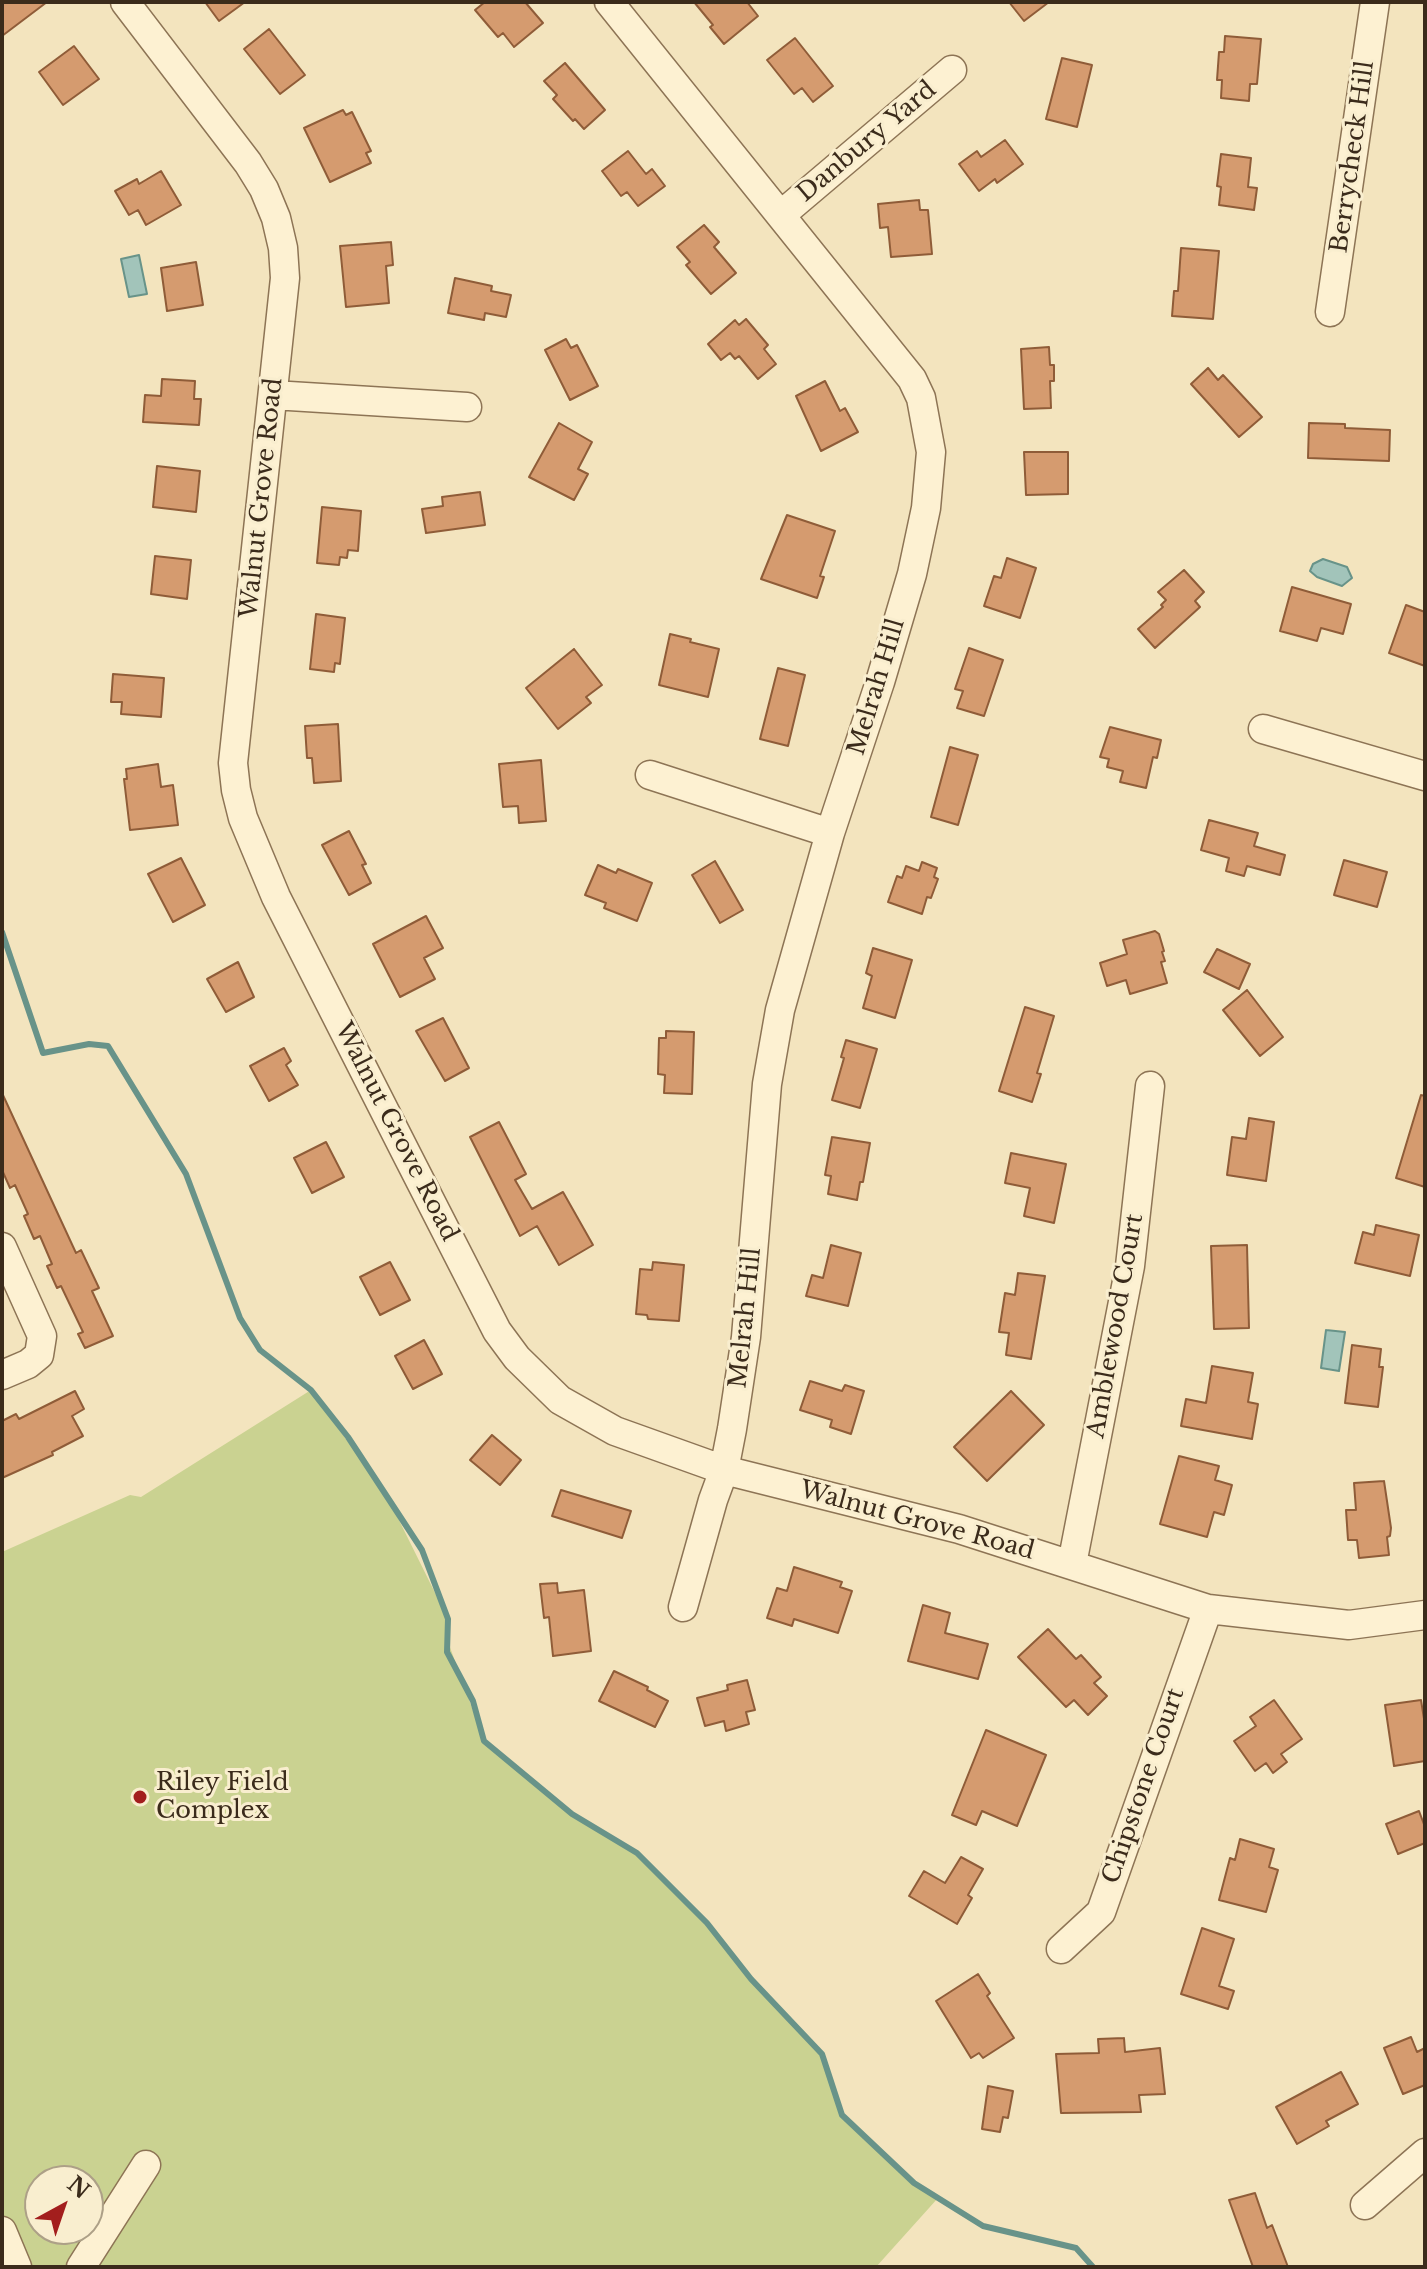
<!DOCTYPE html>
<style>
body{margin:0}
#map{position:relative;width:1427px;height:2269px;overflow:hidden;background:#f3e4be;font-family:"Libre Baskerville",serif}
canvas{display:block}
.frame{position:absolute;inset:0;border:4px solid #3b2b1b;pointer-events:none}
.north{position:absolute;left:24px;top:2165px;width:80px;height:80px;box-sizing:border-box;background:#f9eecf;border:2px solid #ada087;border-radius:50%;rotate:40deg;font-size:22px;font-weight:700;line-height:32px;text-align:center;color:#3b2b1b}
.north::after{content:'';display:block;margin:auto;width:28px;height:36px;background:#a31e1d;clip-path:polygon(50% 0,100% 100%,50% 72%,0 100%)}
</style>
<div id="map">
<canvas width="1427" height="2269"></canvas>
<div class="frame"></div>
<div class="north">N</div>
</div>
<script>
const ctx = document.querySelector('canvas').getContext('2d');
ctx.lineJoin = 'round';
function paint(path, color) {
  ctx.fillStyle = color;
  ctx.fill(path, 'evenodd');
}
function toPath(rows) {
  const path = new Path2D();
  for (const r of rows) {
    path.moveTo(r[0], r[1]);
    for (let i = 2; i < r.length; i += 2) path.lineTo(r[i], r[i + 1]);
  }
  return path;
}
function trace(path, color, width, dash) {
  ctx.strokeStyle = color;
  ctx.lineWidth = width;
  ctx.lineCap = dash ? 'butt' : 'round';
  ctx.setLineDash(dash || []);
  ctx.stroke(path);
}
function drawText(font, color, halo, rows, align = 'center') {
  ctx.font = font + ' "Libre Baskerville",serif';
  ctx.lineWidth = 6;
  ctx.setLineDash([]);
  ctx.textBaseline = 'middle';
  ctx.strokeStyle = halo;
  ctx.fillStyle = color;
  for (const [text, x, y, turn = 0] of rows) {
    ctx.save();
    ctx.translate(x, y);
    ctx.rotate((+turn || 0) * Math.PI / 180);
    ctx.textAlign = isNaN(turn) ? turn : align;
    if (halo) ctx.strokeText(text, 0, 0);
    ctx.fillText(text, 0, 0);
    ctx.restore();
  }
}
const green = toPath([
 [311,1390,388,1498,448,1619,447,1639,484,1741,572,1814,637,1853,707,1923,751,1979,822,2054,842,2115,914,2183,938,2198,876,2267,2,2267,2,1552,130,1495,141,1497],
 [40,2181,88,2181,88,2229,40,2229]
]);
const water = toPath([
 [139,255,147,294,129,297,121,259,139,255],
 [1323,559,1347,567,1352,578,1342,586,1317,577,1310,571,1313,564,1323,559],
 [1326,1330,1345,1332,1339,1371,1321,1368,1326,1330]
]);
const stream = toPath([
 [2,932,43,1053,89,1044,108,1046,186,1174,240,1318,260,1350,311,1390,348,1437,422,1550,448,1619,447,1652,473,1701,484,1741,572,1814,637,1853,707,1923,751,1979,822,2054,842,2115,914,2183,983,2226,1076,2248,1093,2267]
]);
const building = toPath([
 [2,2,47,2,2,36,2,2],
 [205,2,245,2,219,21,205,2],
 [485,2,525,2,543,23,514,47,503,33,498,37,475,10,485,2],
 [694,2,747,2,758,16,724,44,710,27,713,25,694,2],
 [1009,2,1049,2,1024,21,1009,2],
 [269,29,305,75,280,94,244,49,269,29],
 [1225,36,1261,39,1257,84,1250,84,1249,101,1221,98,1222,80,1217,80,1219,52,1224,52,1225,36],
 [795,38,833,86,813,102,802,88,794,94,767,60,795,38],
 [74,46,99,79,63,105,39,72,74,46],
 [1062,58,1092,65,1077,127,1046,119,1062,58],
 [565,63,605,110,584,129,575,119,573,121,553,99,557,95,544,81,565,63],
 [343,110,346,115,352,112,371,151,366,153,371,163,330,182,304,128,343,110],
 [1005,140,1023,164,997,183,995,179,979,191,959,164,977,151,981,157,1005,140],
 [628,151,646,174,652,169,665,186,638,206,627,192,621,196,602,171,628,151],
 [1221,154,1251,158,1248,187,1257,188,1254,210,1219,205,1221,187,1217,186,1221,154],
 [161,171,181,205,146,225,138,210,129,215,115,191,137,179,139,184,161,171],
 [919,200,920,210,928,210,932,254,891,257,888,227,880,228,878,204,919,200],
 [704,225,719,242,714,247,736,273,711,294,686,265,690,262,677,247,704,225],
 [391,242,393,265,386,266,389,303,346,307,340,246,391,242],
 [1181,248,1219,251,1213,319,1172,316,1174,291,1178,291,1181,248],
 [196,262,203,305,167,311,161,268,196,262],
 [455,278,492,286,491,291,511,295,506,317,485,313,484,320,448,313,455,278],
 [746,319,768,345,764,349,776,364,758,379,739,356,735,359,730,353,721,360,708,344,735,320,739,325,746,319],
 [566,339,571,348,577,345,598,386,570,400,545,350,566,339],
 [1049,347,1050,365,1054,365,1054,381,1050,381,1051,408,1024,409,1021,349,1049,347],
 [1208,368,1218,380,1223,375,1262,417,1239,437,1191,384,1208,368],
 [162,379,195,381,194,399,201,399,199,425,143,422,145,395,161,396,162,379],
 [825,381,840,411,845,408,858,432,821,451,796,396,825,381],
 [559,423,592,442,578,469,588,474,574,500,529,477,559,423],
 [1309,423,1345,424,1345,428,1390,430,1389,461,1308,458,1309,423],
 [1024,452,1068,452,1068,494,1026,495,1024,452],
 [157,466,200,471,196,512,153,507,157,466],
 [480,492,485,525,426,533,422,509,443,506,442,497,480,492],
 [322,507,361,511,358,551,348,550,347,558,340,557,339,565,317,563,322,507],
 [787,515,835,531,820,576,824,577,817,598,761,579,787,515],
 [155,556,191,560,187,599,151,594,155,556],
 [1007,558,1036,568,1020,618,984,606,994,576,1001,578,1007,558],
 [1184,570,1204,592,1195,601,1200,607,1155,648,1138,629,1163,607,1161,605,1166,600,1158,592,1184,570],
 [1292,587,1351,604,1343,634,1321,628,1317,641,1280,631,1292,587],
 [1406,605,1425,612,1425,666,1389,653,1406,605],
 [316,614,345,618,340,664,335,663,334,672,310,669,316,614],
 [670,634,691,639,690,642,719,649,708,697,659,685,670,634],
 [969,648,1003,660,984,716,957,708,963,691,955,689,969,648],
 [574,649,602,685,586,697,591,703,558,729,526,688,574,649],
 [778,668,805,675,788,746,760,739,778,668],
 [113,674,164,678,161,717,121,714,122,702,111,702,113,674],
 [338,724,341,781,314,783,312,758,307,758,305,726,338,724],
 [1110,727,1161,740,1157,758,1153,757,1146,788,1120,782,1123,771,1107,767,1109,759,1100,757,1110,727],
 [950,747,978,755,958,825,931,817,950,747],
 [541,760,546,821,519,823,518,806,503,807,499,764,541,760],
 [158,764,161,787,173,785,178,825,130,830,124,779,127,779,126,769,158,764],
 [1209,820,1258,833,1254,846,1285,855,1280,875,1247,866,1244,876,1226,871,1229,858,1201,850,1209,820],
 [349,831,366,864,362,865,371,883,349,895,322,845,349,831],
 [181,858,205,905,173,922,148,874,181,858],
 [1344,860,1387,872,1377,907,1334,895,1344,860],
 [715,861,743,910,720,923,692,875,715,861],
 [922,862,937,868,934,877,938,879,931,898,927,897,922,914,888,902,897,876,902,878,906,866,919,871,922,862],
 [598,865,616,873,618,869,652,883,637,921,604,908,606,903,585,895,598,865],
 [426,916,443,948,424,958,435,979,400,997,373,944,426,916],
 [1155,931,1159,934,1164,951,1162,952,1165,961,1161,962,1167,983,1130,994,1126,980,1107,986,1100,963,1127,954,1123,940,1155,931],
 [873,948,912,960,895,1018,863,1008,872,976,866,973,873,948],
 [1217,949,1250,964,1239,989,1204,972,1217,949],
 [238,962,254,997,226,1012,207,979,238,962],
 [1247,990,1283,1037,1260,1056,1223,1010,1247,990],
 [1025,1007,1054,1016,1037,1073,1041,1074,1032,1102,999,1091,1025,1007],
 [443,1018,469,1068,445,1081,416,1031,443,1018],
 [666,1031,694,1032,692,1094,664,1093,665,1075,658,1074,659,1038,666,1038,666,1031],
 [846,1040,877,1049,860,1108,832,1100,844,1058,841,1057,846,1040],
 [284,1048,291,1061,286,1065,298,1085,269,1101,250,1066,284,1048],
 [2,1093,76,1253,81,1250,99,1288,92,1291,113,1336,85,1348,78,1334,83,1332,61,1286,57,1288,47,1266,52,1264,40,1236,34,1239,24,1216,28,1214,15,1185,10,1188,2,1170,2,1093],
 [1421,1095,1425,1096,1425,1187,1396,1178,1421,1095],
 [1249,1118,1274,1122,1266,1181,1227,1175,1232,1137,1246,1139,1249,1118],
 [499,1122,526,1174,515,1180,532,1209,563,1192,593,1245,559,1265,537,1226,520,1236,470,1137,499,1122],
 [832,1137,870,1143,863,1182,860,1182,857,1200,828,1194,831,1176,825,1175,832,1137],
 [326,1142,344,1177,312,1193,294,1158,326,1142],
 [1011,1153,1066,1164,1054,1223,1024,1216,1030,1188,1005,1183,1011,1153],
 [1376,1225,1419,1235,1410,1276,1355,1263,1363,1232,1374,1235,1376,1225],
 [831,1245,861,1253,848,1306,806,1296,812,1275,823,1278,831,1245],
 [1247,1245,1249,1328,1214,1329,1211,1246,1247,1245],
 [390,1262,410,1300,380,1315,360,1277,390,1262],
 [653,1262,684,1265,679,1321,648,1319,647,1315,636,1314,640,1269,652,1270,653,1262],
 [1018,1273,1045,1276,1031,1359,1006,1355,1009,1333,999,1332,1005,1293,1015,1295,1018,1273],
 [424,1340,442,1374,413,1389,395,1356,424,1340],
 [1352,1345,1381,1349,1379,1367,1383,1367,1378,1407,1345,1403,1352,1345],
 [1212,1366,1253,1373,1248,1402,1258,1404,1252,1439,1181,1426,1186,1399,1206,1403,1212,1366],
 [810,1381,842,1391,845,1385,864,1391,851,1434,830,1427,832,1420,800,1410,810,1381],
 [75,1391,84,1409,72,1416,83,1436,52,1452,53,1455,2,1478,2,1421,16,1414,19,1419,75,1391],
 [1011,1391,1044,1425,987,1481,954,1447,1011,1391],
 [492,1435,521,1460,500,1485,470,1460,492,1435],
 [1179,1456,1219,1466,1215,1480,1232,1485,1224,1515,1214,1512,1207,1537,1160,1524,1179,1456],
 [1384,1481,1391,1528,1390,1536,1387,1537,1389,1555,1359,1558,1357,1540,1348,1540,1346,1510,1356,1510,1354,1483,1384,1481],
 [561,1490,631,1511,622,1538,552,1516,561,1490],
 [794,1567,842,1582,840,1587,852,1591,838,1633,794,1619,792,1626,767,1618,777,1588,787,1591,794,1567],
 [557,1583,558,1593,584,1590,591,1651,553,1656,549,1617,544,1618,540,1584,557,1583],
 [923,1605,950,1613,945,1633,988,1644,978,1679,908,1661,923,1605],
 [1048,1629,1076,1659,1081,1655,1101,1677,1094,1683,1107,1696,1088,1715,1074,1700,1066,1707,1018,1657,1048,1629],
 [614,1671,648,1687,647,1690,668,1701,655,1727,599,1701,614,1671],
 [747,1680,755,1710,746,1712,749,1724,726,1731,724,1721,705,1726,697,1698,728,1690,727,1685,747,1680],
 [1274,1700,1302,1739,1281,1754,1287,1762,1273,1773,1266,1763,1255,1771,1234,1741,1256,1726,1250,1717,1274,1700],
 [1421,1700,1425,1725,1425,1761,1394,1766,1385,1705,1421,1700],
 [986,1730,1046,1755,1017,1826,982,1811,976,1825,952,1815,986,1730],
 [1419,1811,1425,1827,1425,1843,1398,1854,1386,1824,1419,1811],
 [1240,1839,1274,1849,1269,1867,1278,1870,1266,1912,1219,1900,1230,1858,1235,1860,1240,1839],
 [961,1857,983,1869,968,1895,972,1898,957,1924,909,1896,924,1871,945,1883,961,1857],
 [1202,1928,1234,1939,1219,1986,1234,1991,1228,2009,1181,1994,1202,1928],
 [978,1974,990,1993,987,1996,1014,2038,983,2058,979,2053,971,2058,936,2001,978,1974],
 [1411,2037,1417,2052,1425,2048,1425,2085,1403,2094,1384,2048,1411,2037],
 [1124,2038,1125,2052,1160,2048,1165,2094,1139,2095,1141,2112,1061,2113,1056,2054,1099,2053,1098,2039,1124,2038],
 [1341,2072,1358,2104,1326,2121,1329,2126,1297,2144,1276,2107,1341,2072],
 [988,2086,1013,2091,1008,2118,1003,2117,1000,2132,982,2129,988,2086],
 [1255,2193,1267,2228,1272,2225,1288,2267,1253,2267,1229,2200,1255,2193]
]);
const minor = toPath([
 [125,2,248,163,264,189,276,218,283,248,285,278,233,763,236,790,243,818,276,897,406,1153,497,1331,517,1358,560,1400,615,1431,724,1470,959,1529,1208,1609,1349,1625,1425,1615],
 [609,2,912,379,921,398,931,452,926,508,912,574,880,682,830,833,780,1010,767,1084,746,1337,732,1429,724,1470,713,1500,683,1607],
 [782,214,952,70],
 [1330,312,1375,2],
 [273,395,467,407],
 [1263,729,1425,776],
 [650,775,830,833],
 [2,1247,42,1336,39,1355,28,1364,2,1375],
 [1072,1564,1130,1266,1150,1086],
 [1061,1949,1101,1912,1208,1609],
 [1365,2205,1425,2153],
 [2,2231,17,2267],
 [81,2267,146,2165]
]);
const markers = [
 [140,1797,8,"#a31e1d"]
];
const streetNames = [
 ["Danbury Yard",867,142,-40],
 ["Berrycheck Hill",1353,157,-82],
 ["Walnut Grove Road",262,498,-84],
 ["Melrah Hill",877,687,-73],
 ["Walnut Grove Road",396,1132,63],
 ["Melrah Hill",746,1318,-84],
 ["Amblewood Court",1116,1326,-80],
 ["Walnut Grove Road",917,1521,15],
 ["Chipstone Court",1144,1786,-71]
];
const poiNames = [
 ["Riley Field",156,1783],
 ["Complex",156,1811]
];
paint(green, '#cad291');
paint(water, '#a2c4ba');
trace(water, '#689389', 2);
trace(stream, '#689389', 6);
paint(building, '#d59b6f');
trace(building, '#8f5c38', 2);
trace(minor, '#8d7455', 31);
trace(minor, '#fdf1d2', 28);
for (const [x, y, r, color] of markers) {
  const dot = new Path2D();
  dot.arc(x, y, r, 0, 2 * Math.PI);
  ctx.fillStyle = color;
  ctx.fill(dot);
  trace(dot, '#f9eecf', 3);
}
drawText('24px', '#3b2b1b', '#f9eecf', streetNames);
drawText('24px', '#3b2b1b', '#f9eecf', poiNames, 'left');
</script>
